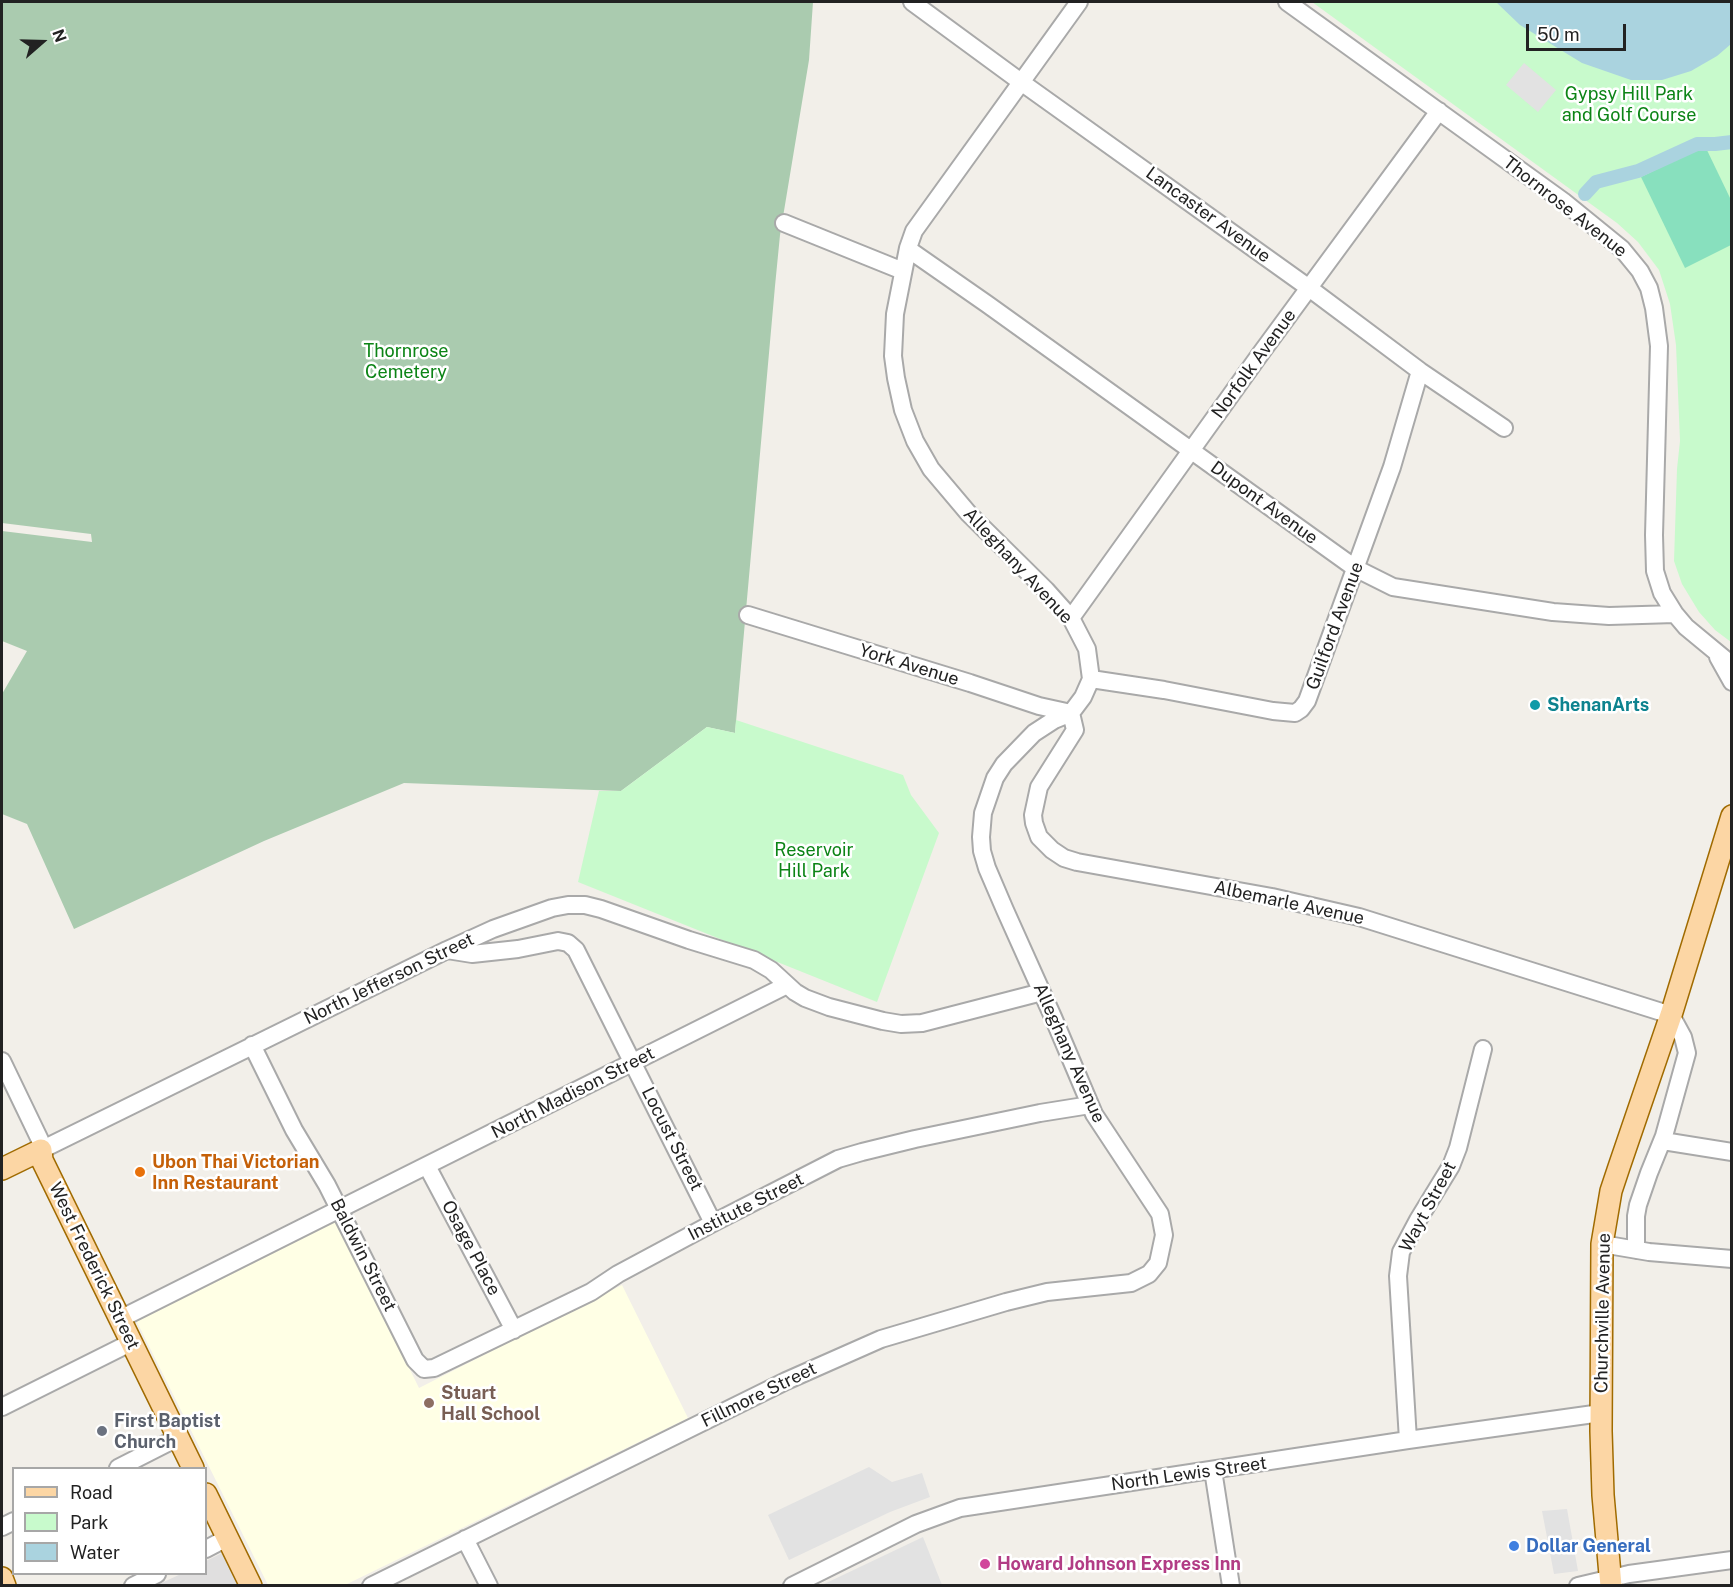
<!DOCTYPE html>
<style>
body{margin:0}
#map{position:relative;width:1733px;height:1587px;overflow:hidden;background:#f2efe9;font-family:"Public Sans",sans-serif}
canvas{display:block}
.frame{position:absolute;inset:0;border:3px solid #222;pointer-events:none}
.legend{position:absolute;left:12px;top:1467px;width:195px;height:108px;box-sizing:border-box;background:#fff;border:2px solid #a7a7a7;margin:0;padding:8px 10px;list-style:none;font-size:18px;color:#222}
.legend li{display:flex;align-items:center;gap:12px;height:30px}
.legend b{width:30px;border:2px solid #a7a7a7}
.north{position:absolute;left:12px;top:12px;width:60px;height:60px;-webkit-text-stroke:4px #fff;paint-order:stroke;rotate:70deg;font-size:16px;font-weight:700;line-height:24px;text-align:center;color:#222}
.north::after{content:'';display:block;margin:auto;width:21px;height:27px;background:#222;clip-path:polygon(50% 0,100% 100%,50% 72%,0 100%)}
.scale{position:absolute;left:1526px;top:24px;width:100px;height:27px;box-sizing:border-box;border:3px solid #222;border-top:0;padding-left:8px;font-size:18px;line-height:21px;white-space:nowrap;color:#222;-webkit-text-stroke:4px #fff;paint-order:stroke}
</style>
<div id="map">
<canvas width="1733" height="1587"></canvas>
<div class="frame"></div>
<ul class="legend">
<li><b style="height:8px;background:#fcd6a4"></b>Road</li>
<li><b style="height:16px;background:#c8facc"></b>Park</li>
<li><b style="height:16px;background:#aad3df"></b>Water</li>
</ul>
<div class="north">N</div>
<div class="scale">50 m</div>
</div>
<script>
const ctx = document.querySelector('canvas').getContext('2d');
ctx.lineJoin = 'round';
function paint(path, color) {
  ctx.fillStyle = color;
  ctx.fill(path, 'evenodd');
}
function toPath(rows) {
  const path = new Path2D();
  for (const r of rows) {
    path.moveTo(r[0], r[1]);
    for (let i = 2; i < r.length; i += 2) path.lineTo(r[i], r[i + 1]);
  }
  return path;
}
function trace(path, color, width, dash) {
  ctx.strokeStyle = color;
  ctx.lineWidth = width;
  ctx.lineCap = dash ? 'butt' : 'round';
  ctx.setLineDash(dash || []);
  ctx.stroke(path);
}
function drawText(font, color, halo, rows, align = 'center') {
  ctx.font = font + ' "Public Sans",sans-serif';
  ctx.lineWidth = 5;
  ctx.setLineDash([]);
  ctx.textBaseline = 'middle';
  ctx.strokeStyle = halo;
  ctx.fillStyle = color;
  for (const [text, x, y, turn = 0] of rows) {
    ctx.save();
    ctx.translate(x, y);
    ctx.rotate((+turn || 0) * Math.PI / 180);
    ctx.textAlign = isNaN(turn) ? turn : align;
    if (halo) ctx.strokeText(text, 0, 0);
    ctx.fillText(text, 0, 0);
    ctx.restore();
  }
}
const residential = toPath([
 [222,1553,239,1585,157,1585,181,1574,206,1574,206,1561]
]);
const education = toPath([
 [336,1220,419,1388,622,1285,688,1418,345,1585,268,1585,136,1320]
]);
const cemetery = toPath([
 [2,2,813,2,809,60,780,235,775,286,735,733,707,727,621,791,404,783,264,841,74,929,27,824,2,814,2,694,27,651,2,641,2,531,92,542,91,534,2,523]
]);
const park = toPath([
 [1312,2,1731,2,1731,642,1715,630,1699,612,1682,584,1674,561,1677,469,1680,441,1676,345,1670,304,1659,270,1638,242,1617,223],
 [736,720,903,775,911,795,939,833,877,1002,578,882,599,791,621,791,707,727,735,733]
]);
const pitch = toPath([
 [1705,146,1731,200,1731,245,1685,268,1641,177]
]);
const parking = toPath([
 [1524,63,1556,90,1538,112,1506,85],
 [869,1467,892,1482,922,1473,930,1497,890,1512,789,1560,768,1515],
 [1567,1509,1578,1571,1554,1574,1542,1511],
 [923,1537,942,1585,822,1585]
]);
const water = toPath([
 [1496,2,1731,2,1731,44,1717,56,1691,71,1662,80,1631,80,1582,63,1520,25]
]);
const canal = toPath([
 [1585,194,1596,182,1638,171,1697,144,1715,144,1732,142]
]);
const minor = toPath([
 [912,2,1021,82,1309,288,1420,371,1504,428],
 [1287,2,1563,201,1622,249,1640,271,1649,288,1654,308,1659,346,1654,535,1655,571,1662,593,1675,614,1686,627,1732,665],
 [784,223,903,271],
 [908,249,987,304,1355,568,1393,587,1553,612,1609,616,1675,614],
 [748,615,970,683,1039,706,1071,713,1075,730,1039,787,1033,815,1034,823,1039,837,1052,850,1064,858,1077,862,1272,897,1359,917,1671,1015,1683,1037,1687,1053,1664,1136,1649,1173,1638,1205,1636,1216,1636,1250],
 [1071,618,1261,353,1439,111],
 [1718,657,1732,682],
 [1091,679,1164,690,1273,711,1295,713,1301,709,1307,701,1392,467,1420,371],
 [447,950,472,954,518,949,558,941,568,943,576,950,713,1223],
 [252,1045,294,1130,327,1185,415,1360,424,1369,434,1368,591,1292,618,1274,713,1223,838,1159,862,1152,915,1139,1040,1113,1090,1105],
 [2,1061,40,1140,41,1150,447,950,493,929,552,908,568,905,585,905,601,909,689,940,754,960,771,970,795,992,805,998,829,1007,883,1021,901,1024,922,1023,1042,992],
 [1663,1141,1732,1152],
 [427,1166,514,1330],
 [1602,1244,1649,1252,1732,1259],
 [120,1319,787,985],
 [2,1407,132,1342],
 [1408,1440,1398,1276,1401,1252,1418,1220,1451,1166,1458,1148,1483,1049],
 [118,1468,177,1438],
 [1213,1470,1231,1586],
 [2,1527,14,1521],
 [465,1539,489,1586],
 [206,1549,227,1538],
 [133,1586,157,1574],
 [371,1586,786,1381,881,1339,1006,1302,1047,1292,1131,1283,1149,1274,1158,1263,1164,1235,1160,1214,1094,1114,1053,1017,1005,910,987,868,982,851,981,837,983,813,995,778,1004,764,1034,733,1054,720,1071,713,1083,697,1091,679,1087,649,1071,618,1046,590,969,514,931,469,915,441,903,410,896,378,893,356,895,314,908,248,914,231,1079,2],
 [792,1586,916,1524,960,1508,1408,1440,1601,1413],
 [1578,1586,1629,1574,1732,1560]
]);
const major = toPath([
 [2,1169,41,1150,42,1160,193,1468],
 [206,1494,251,1586],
 [2,1578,5,1586],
 [1611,1586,1603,1495,1601,1431,1602,1244,1611,1191,1619,1167,1671,1015,1732,816]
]);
const markers = [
 [1535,705,6,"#0f9aa8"],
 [140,1172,6,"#e8710a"],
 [429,1403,6,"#8d6e63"],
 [102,1431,6,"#6b7280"],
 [1514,1546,6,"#3f7fe0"],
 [985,1564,6,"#d1479c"]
];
const parkNames = [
 ["Gypsy Hill Park",1629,94],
 ["and Golf Course",1629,115],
 ["Thornrose",406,351],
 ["Cemetery",406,372],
 ["Reservoir",814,850],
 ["Hill Park",814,871]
];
const streetNames = [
 ["Thornrose Avenue",1565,207,38],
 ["Lancaster Avenue",1208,215,36],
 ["Norfolk Avenue",1254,364,-54],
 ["Dupont Avenue",1264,503,36],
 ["Alleghany Avenue",1018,566,47],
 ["Guilford Avenue",1335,626,-70],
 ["York Avenue",909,665,17],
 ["Albemarle Avenue",1289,903,12],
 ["North Jefferson Street",389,979,-26],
 ["Alleghany Avenue",1069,1053,66],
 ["North Madison Street",573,1093,-27],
 ["Locust Street",672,1139,63],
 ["Institute Street",746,1207,-27],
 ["Wayt Street",1428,1207,-62],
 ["Osage Place",471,1248,62],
 ["Baldwin Street",363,1255,63],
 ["West Frederick Street",94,1266,64],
 ["Churchville Avenue",1603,1313,-89],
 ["Fillmore Street",759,1395,-26],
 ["North Lewis Street",1189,1474,-8]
];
const cultureNames = [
 ["ShenanArts",1547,705]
];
const foodNames = [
 ["Ubon Thai Victorian",152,1162],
 ["Inn Restaurant",152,1183]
];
const educationNames = [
 ["Stuart",441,1393],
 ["Hall School",441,1414]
];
const worshipNames = [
 ["First Baptist",114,1421],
 ["Church",114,1442]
];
const shopNames = [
 ["Dollar General",1526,1546]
];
const hotelNames = [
 ["Howard Johnson Express Inn",997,1564]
];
paint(residential, '#e0dfdf');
paint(education, '#ffffe5');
paint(cemetery, '#aacbaf');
paint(park, '#c8facc');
paint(pitch, '#88e0be');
paint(parking, '#e2e2e2');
paint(water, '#aad3df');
trace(canal, '#aad3df', 14);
trace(minor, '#a9a9a9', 20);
trace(major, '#a06b00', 24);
trace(minor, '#fff', 16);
trace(major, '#fcd6a4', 21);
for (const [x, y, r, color] of markers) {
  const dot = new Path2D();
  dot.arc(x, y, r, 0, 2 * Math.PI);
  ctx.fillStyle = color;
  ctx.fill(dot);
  trace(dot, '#fff', 2);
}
drawText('18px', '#0c8416', '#fff', parkNames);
drawText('18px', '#222', '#fff', streetNames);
drawText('bold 18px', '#0d838f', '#fff', cultureNames, 'left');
drawText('bold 18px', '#c56008', '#fff', foodNames, 'left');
drawText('bold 18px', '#785e54', '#fff', educationNames, 'left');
drawText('bold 18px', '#5b616d', '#fff', worshipNames, 'left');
drawText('bold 18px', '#366cbe', '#fff', shopNames, 'left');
drawText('bold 18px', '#b23c85', '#fff', hotelNames, 'left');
</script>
